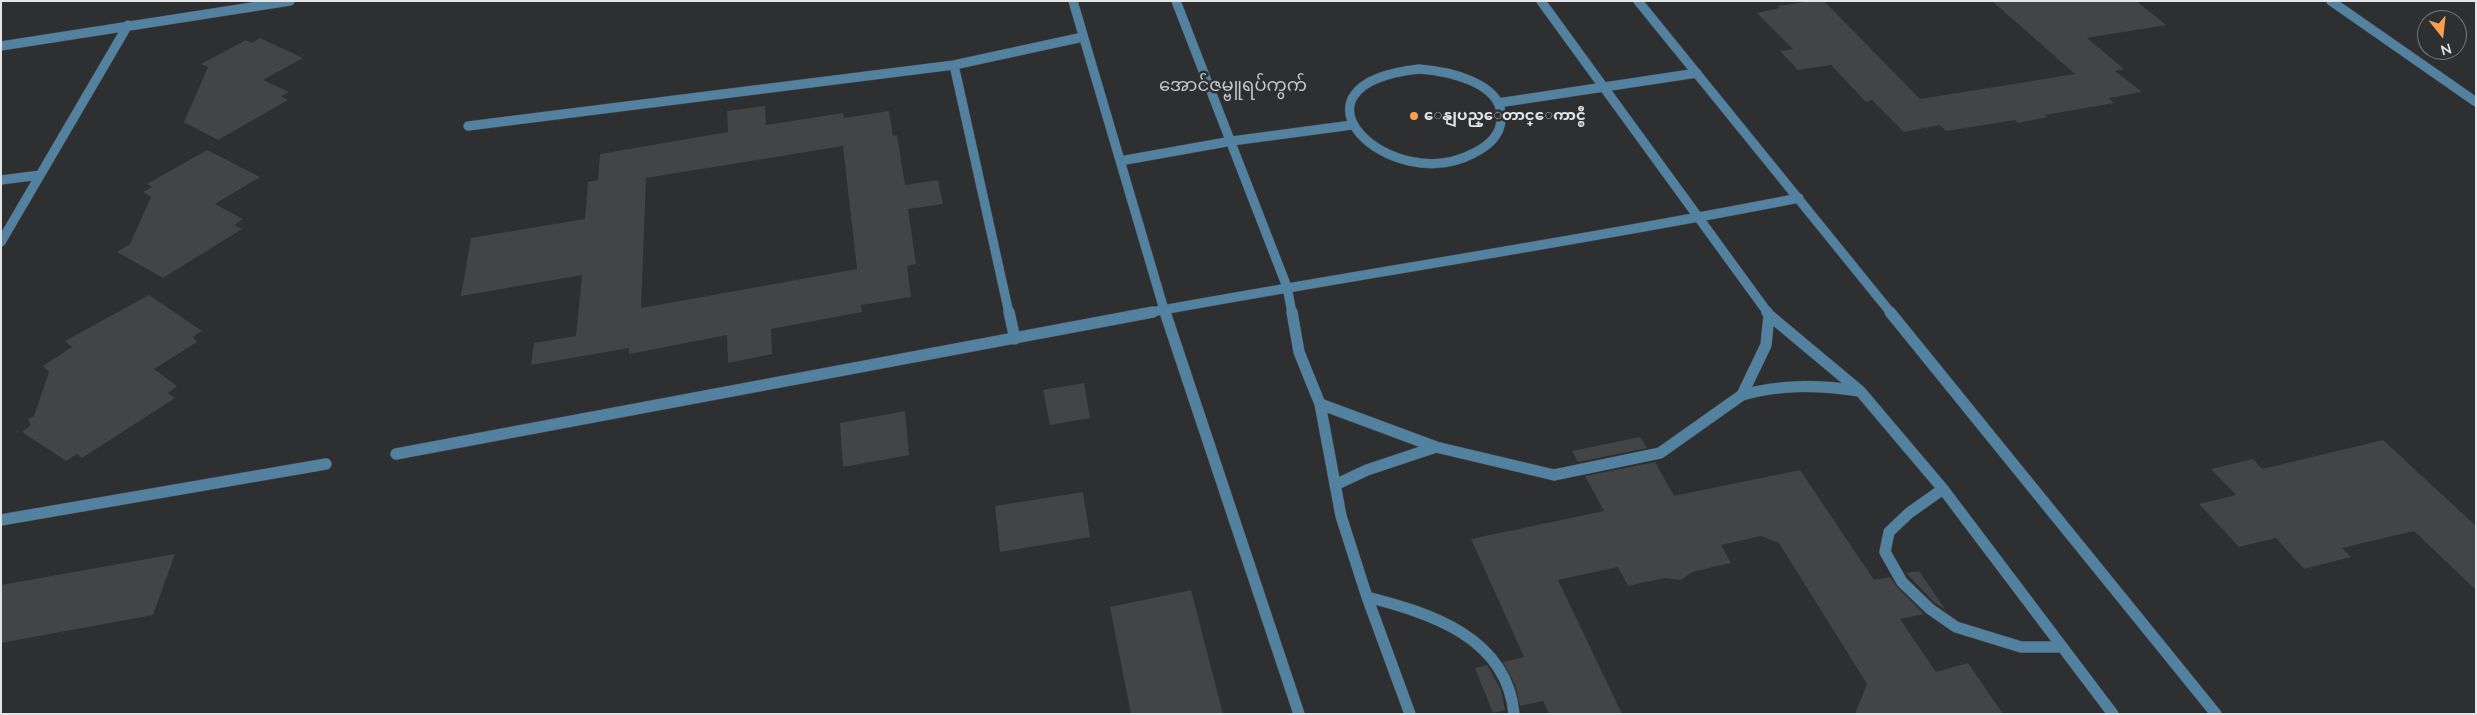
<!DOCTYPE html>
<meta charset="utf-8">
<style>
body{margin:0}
#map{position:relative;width:2477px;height:715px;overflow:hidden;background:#2d2f31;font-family:"Nunito Sans",sans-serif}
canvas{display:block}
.frame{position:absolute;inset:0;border:2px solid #e2e4e5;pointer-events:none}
.north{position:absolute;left:2417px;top:10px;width:50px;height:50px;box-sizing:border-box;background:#2d2f31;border:1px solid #757779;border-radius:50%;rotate:164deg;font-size:14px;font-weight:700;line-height:20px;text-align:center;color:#e2e4e5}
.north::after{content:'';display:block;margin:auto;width:18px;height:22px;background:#fa9f50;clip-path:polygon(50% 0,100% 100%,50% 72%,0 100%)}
</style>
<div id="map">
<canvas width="2477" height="715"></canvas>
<div class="frame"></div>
<div class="north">N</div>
</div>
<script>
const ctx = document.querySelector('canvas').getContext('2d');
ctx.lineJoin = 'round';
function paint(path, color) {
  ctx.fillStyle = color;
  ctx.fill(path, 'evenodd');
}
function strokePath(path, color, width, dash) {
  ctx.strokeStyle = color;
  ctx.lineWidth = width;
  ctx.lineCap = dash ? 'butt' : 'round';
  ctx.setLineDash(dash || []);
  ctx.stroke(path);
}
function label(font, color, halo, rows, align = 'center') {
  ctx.font = font + ' "Nunito Sans","Noto Sans Myanmar",sans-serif';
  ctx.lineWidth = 5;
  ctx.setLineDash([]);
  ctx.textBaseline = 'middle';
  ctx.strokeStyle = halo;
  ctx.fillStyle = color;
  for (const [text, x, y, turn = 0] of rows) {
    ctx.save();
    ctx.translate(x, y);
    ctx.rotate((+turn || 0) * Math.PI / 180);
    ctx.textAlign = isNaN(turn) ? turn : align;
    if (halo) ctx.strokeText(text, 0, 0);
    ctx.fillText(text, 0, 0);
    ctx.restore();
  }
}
paint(new Path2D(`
 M1811,1H1824L1920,99L2075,74L1992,1H2136L2166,25L2087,38L2124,69L2115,71L2142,92L2109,98L2114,103L2045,115L2048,117L2018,123L2015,120L1946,131L1940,125L1904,132L1872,100L1866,102L1831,65L1798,70L1780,51L1793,49L1757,13L1780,8L1778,6Z
 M260,38L303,58L263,80L289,92L281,96L288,100L218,140L184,122L208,67L201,64L246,40L252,43Z
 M765,106L766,125L843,113L844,118L889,111L893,136L897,135L905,185L938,180L943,204L908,209L916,264L907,266L911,297L861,305L862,312L771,329L772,354L728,363L727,335L629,354V348L531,365L534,343L576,336L582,275L461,296L471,238L585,219L588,182L598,180L600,154L728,132L727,111ZM843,146L857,269L641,308L646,178Z
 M207,150L260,177L215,204L243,219L234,225L242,229L163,278L117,252L130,244L151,197L143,192L152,187L147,184Z
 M149,295L202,331L193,337L197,342L154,369L177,386L168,393L175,398L82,458L77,454L66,461L22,432L31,425L28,419L34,416L49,372L43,366L72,347L65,341Z
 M1084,383L1090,418L1050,425L1043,390Z
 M905,411L909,455L843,467L840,423Z
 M1640,437L1647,448L1578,462L1572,451Z
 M2383,440L2476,526V590L2414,531L2342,548L2351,557L2304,569L2276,538L2239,547L2199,504L2236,495L2211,469L2253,459L2262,469Z
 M1655,462L1674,496L1800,470L1874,580L1890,577L1897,587L1924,614L1900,619L1936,672L1968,663L2003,714H1855L1867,684L1779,543L1761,536L1721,545L1731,563L1692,572L1681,580L1664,578L1628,586L1618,567L1558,580L1622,714H1549L1543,701L1520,706L1515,684L1503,662L1524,657L1471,539L1604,511L1585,476Z
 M1083,492L1090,537L1000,552L995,506Z
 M175,554L153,615L1,643V585Z
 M1919,571L1945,609L1935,603L1906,573Z
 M1191,590L1223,714H1131L1110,607Z
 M1487,665L1501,690L1505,710L1493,713L1475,668Z`), '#424446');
const minorFar1 = new Path2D(`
 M1073,1L1165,313
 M1176,1L1287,287L1292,313
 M1541,1L1768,313
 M1638,1L1891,313
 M2331,1L2476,102
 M1,46L290,1
 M954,65L1009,313
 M1419,69C1446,71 1505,82 1501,120C1500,136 1488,146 1474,153C1390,198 1273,85 1419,69Z
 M1498,103L1697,73
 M468,126L954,65L1083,37
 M1120,161L1232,141L1352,125
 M1,180L40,175
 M1,242L128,25
 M1146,313C1364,273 1582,241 1799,198`);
const minor = new Path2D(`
 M1009,312L1015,339
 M1165,312L1299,714
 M1292,312L1299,352L1320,404L1436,447L1554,475L1660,453L1742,395L1766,345L1769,315L1767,312
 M1890,312L2216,714
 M1769,315L1860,391L1943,489L2113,714
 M1742,395C1782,384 1818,385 1859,391
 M1320,404L1341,516L1367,597L1410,714
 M396,454L1153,312
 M1335,485L1367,470L1436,447
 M1943,489L1909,513L1889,532L1885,552L1902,582L1930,609L1956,627L2021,647H2062
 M1,520L326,464
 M1367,597C1430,613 1507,637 1514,714`);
strokePath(minorFar1, '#4a4c4e', 10);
strokePath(minor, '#4a4c4e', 12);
strokePath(minorFar1, '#5382a1', 9);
strokePath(minor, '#5382a1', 11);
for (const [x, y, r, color] of [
 [1414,116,5,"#fa9f50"]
]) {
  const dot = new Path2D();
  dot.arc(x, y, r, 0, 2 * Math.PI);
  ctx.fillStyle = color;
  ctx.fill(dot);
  strokePath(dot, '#2d2f31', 2);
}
label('bold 15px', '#e2e4e5', '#2d2f31', [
 ["ေနျပည္ေတာင္ေကာင္စီ",1424,116]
], 'left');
label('18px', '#c4c8ca', '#2d2f31', [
 ["အောင်ဇမ္ဗူရပ်ကွက်",1233,87]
]);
</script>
